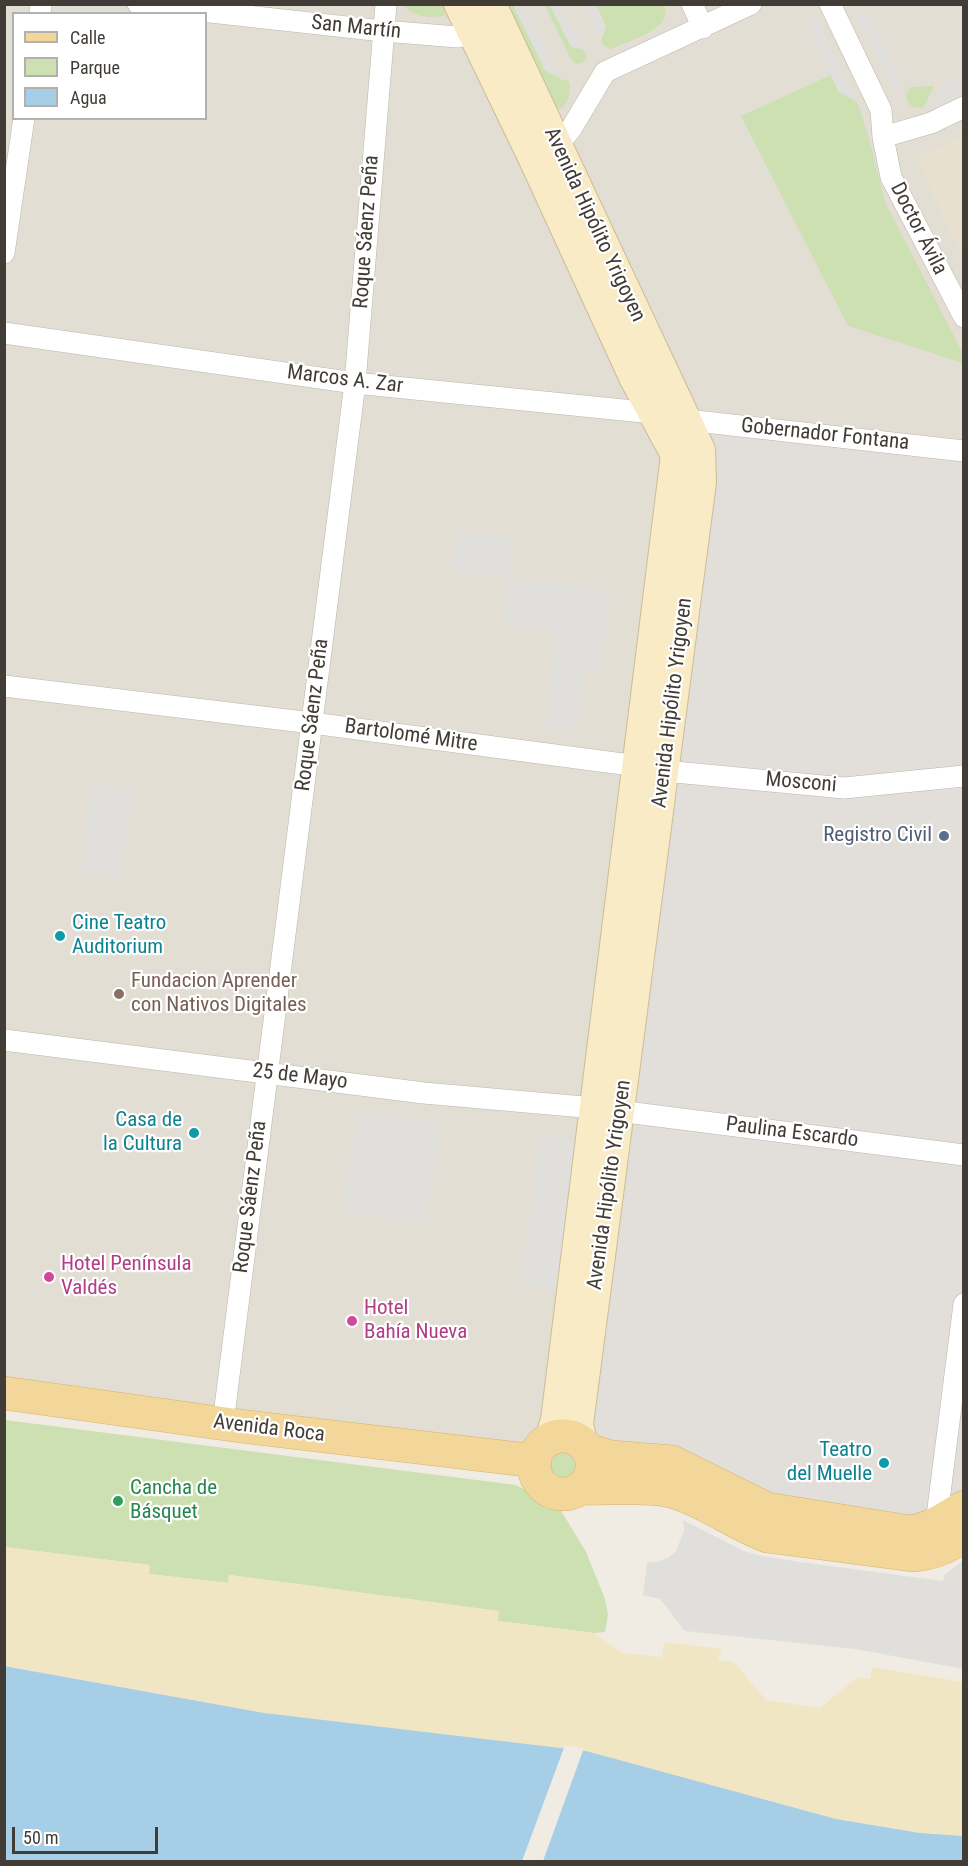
<!DOCTYPE html>
<meta charset="utf-8">
<style>
body{margin:0}
#map{position:relative;width:968px;height:1866px;overflow:hidden;background:#f0ece4;font-family:"Roboto Condensed",sans-serif}
canvas{display:block}
.frame{position:absolute;inset:0;border:6px solid #413c35;pointer-events:none}
.legend{position:absolute;left:12px;top:12px;width:195px;height:108px;box-sizing:border-box;background:#fff;border:2px solid #b3b1ae;margin:0;padding:8px 10px;list-style:none;font-size:18px;color:#413c35}
.legend li{display:flex;align-items:center;gap:12px;height:30px}
.legend b{width:30px;border:2px solid #b3b1ae}
.scale{position:absolute;left:12px;top:1827px;width:146px;height:27px;box-sizing:border-box;border:3px solid #413c35;border-top:0;padding-left:8px;font-size:18px;line-height:21px;white-space:nowrap;color:#413c35;-webkit-text-stroke:4px #fff;paint-order:stroke}
</style>
<div id="map">
<canvas width="968" height="1866"></canvas>
<div class="frame"></div>
<ul class="legend">
<li><b style="height:8px;background:#f3d79a"></b>Calle</li>
<li><b style="height:16px;background:#cce0b1"></b>Parque</li>
<li><b style="height:16px;background:#a6cee7"></b>Agua</li>
</ul>
<div class="scale">50 m</div>
</div>
<script>
const ctx = document.querySelector('canvas').getContext('2d');
ctx.lineJoin = 'round';
function paint(path, color) {
  ctx.fillStyle = color;
  ctx.fill(path, 'evenodd');
}
function strokePath(path, color, width, dash) {
  ctx.strokeStyle = color;
  ctx.lineWidth = width;
  ctx.lineCap = dash ? 'butt' : 'round';
  ctx.setLineDash(dash || []);
  ctx.stroke(path);
}
function label(font, color, halo, rows, align = 'center') {
  ctx.font = font + ' "Roboto Condensed",sans-serif';
  ctx.lineWidth = 4.5;
  ctx.setLineDash([]);
  ctx.textBaseline = 'middle';
  ctx.strokeStyle = halo;
  ctx.fillStyle = color;
  for (const [text, x, y, turn = 0] of rows) {
    ctx.save();
    ctx.translate(x, y);
    ctx.rotate((+turn || 0) * Math.PI / 180);
    ctx.textAlign = isNaN(turn) ? turn : align;
    if (halo) ctx.strokeText(text, 0, 0);
    ctx.fillText(text, 0, 0);
    ctx.restore();
  }
}
paint(new Path2D(`
 M5,5H963V451L567,1435L537,1451L5,1393ZM14,14H206V118H14Z`), '#e3ded3');
paint(new Path2D(`
 M687,420L963,451V1507L923,1530L588,1450Z`), '#e2ded9');
paint(new Path2D(`
 M963,135V257L916,158Z`), '#e8e0cf');
paint(new Path2D(`
 M404,5H446V11L443,16C429,18 411,17 404,5Z
 M502,5H513L545,70L562,80L568,81L570,84L568,100L562,108L554,110Z
 M545,5H550L571,47L583,49L587,56L584,62L576,64L572,61Z
 M596,5H664C675,29 628,41 611,49L603,45L601,41L606,26Z
 M831,75L838,91L857,102L868,135L885,202L963,354V363L848,326L741,116Z
 M934,86L923,108L913,107L907,102L906,95L911,87Z
 M5,1420L516,1485L560,1509L586,1552L605,1599L608,1615L605,1632L594,1633L498,1621V1611L230,1575L229,1583L149,1574V1565L5,1547Z
 M547 1465a16 16 0 1 1 32 0a16 16 0 1 1-32 0Z`), '#cce0b1');
paint(new Path2D(`
 M4,1547L150,1565L149,1574L228,1583L229,1575L499,1611L498,1621L594,1633L622,1653L662,1657L664,1642L722,1649L718,1660L734,1662L766,1700L820,1708L858,1677L870,1679L872,1667L963,1682V1836L920,1833L836,1819L5,1666Z`), '#f1e6c3');
paint(new Path2D(`
 M513,5H524L559,78L545,70Z
 M550,5H561L583,49L571,47Z
 M583,5H596L606,26L601,41Z
 M855,12L869,16L901,81L894,93Z
 M815,16L857,102L838,91L809,28Z
 M963,75V96L931,112L943,84Z
 M456,531L514,538L510,578L611,591L601,672L584,670L576,732L544,728L556,631L504,624L509,578L451,571Z
 M92,784L133,790L121,879L80,873Z
 M356,1112L440,1122L427,1223L343,1212Z
 M541,1135L571,1139L583,1153L565,1289L521,1284Z
 M683,1520L744,1551L762,1556L800,1562L943,1581L945,1574L963,1561V1669L855,1649L685,1631L660,1599L643,1595L647,1562H657L668,1558L676,1551L684,1531Z`), '#e1dfdc');
paint(new Path2D(`
 M4,1666L264,1713L586,1751L836,1819L920,1833L963,1836V1861H5Z`), '#a6cee7');
paint(new Path2D(`
 M565,1745L584,1748L543,1861H522Z`), '#f0ece4');
const minor = new Path2D(`
 M138,4L383,31L458,37L485,26
 M692,4L703,28
 M830,4L881,110L883,137L891,177L964,317
 M40,14L41,4
 M883,137L931,123L964,107
 M546,150L557,146L571,129L605,72L751,4
 M4,253L24,118
 M4,333L355,383L653,413L687,420L964,451
 M4,686L312,723L638,766L664,771L844,788L964,776
 M4,1040L424,1093L595,1108L964,1155
 M223,1423L355,383L386,4
 M936,1524L964,1304`);
const secondary = new Path2D(`
 M459,4L532,155L635,379L676,455L556,1420L550,1439
 M491,4L700,450L701,482L578,1424L582,1443`);
const primary = new Path2D(`
 M4,1393L240,1426L535,1461
 M534 1465a29 29 0 1 1 58 0a29 29 0 1 1-58 0Z
 M588,1450L611,1457L672,1462L767,1509L910,1532C931,1529 946,1518 964,1507
 M581,1488C607,1489 650,1485 674,1492C707,1502 735,1524 767,1536L912,1555C932,1554 947,1547 964,1536`);
strokePath(minor, '#bdb6ab', 22);
strokePath(secondary, '#cbbd98', 32);
strokePath(primary, '#d5b36d', 34);
strokePath(minor, '#fff', 21);
strokePath(secondary, '#f8ebc6', 30);
strokePath(primary, '#f3d79a', 33);
for (const [x, y, r, color] of [
 [944,836,6,"#5c6f8a"],
 [60,936,6,"#0f9aa8"],
 [119,994,6,"#8d6e63"],
 [194,1133,6,"#0f9aa8"],
 [49,1277,6,"#d1479c"],
 [352,1321,6,"#d1479c"],
 [884,1463,6,"#0f9aa8"],
 [118,1501,6,"#2e9e5b"]
]) {
  const dot = new Path2D();
  dot.arc(x, y, r, 0, 2 * Math.PI);
  ctx.fillStyle = color;
  ctx.fill(dot);
  strokePath(dot, '#fff', 2);
}
label('21px', '#413c35', '#fff', [
 ["San Martín",356,28,6],
 ["Avenida Hipólito Yrigoyen",594,225,65],
 ["Doctor Ávila",918,229,63],
 ["Roque Sáenz Peña",367,232,-86],
 ["Marcos A. Zar",345,380,7],
 ["Gobernador Fontana",825,435,6],
 ["Avenida Hipólito Yrigoyen",673,703,-83],
 ["Roque Sáenz Peña",313,715,-83],
 ["Bartolomé Mitre",411,736,8],
 ["Mosconi",801,783,5],
 ["25 de Mayo",300,1077,7],
 ["Paulina Escardo",792,1133,7],
 ["Avenida Hipólito Yrigoyen",610,1185,-82],
 ["Roque Sáenz Peña",251,1197,-83],
 ["Avenida Roca",269,1429,7]
]);
label('21px', '#4e5e75', '#fff', [
 ["Registro Civil",932,836]
], 'right');
label('21px', '#0d838f', '#fff', [
 ["Cine Teatro",72,924,"left"],
 ["Auditorium",72,948,"left"],
 ["Casa de",182,1121],
 ["la Cultura",182,1145],
 ["Teatro",872,1451],
 ["del Muelle",872,1475]
], 'right');
label('21px', '#785e54', '#fff', [
 ["Fundacion Aprender",131,982],
 ["con Nativos Digitales",131,1006]
], 'left');
label('21px', '#b23c85', '#fff', [
 ["Hotel Península",61,1265],
 ["Valdés",61,1289],
 ["Hotel",364,1309],
 ["Bahía Nueva",364,1333]
], 'left');
label('21px', '#27864d', '#fff', [
 ["Cancha de",130,1489],
 ["Básquet",130,1513]
], 'left');
</script>
